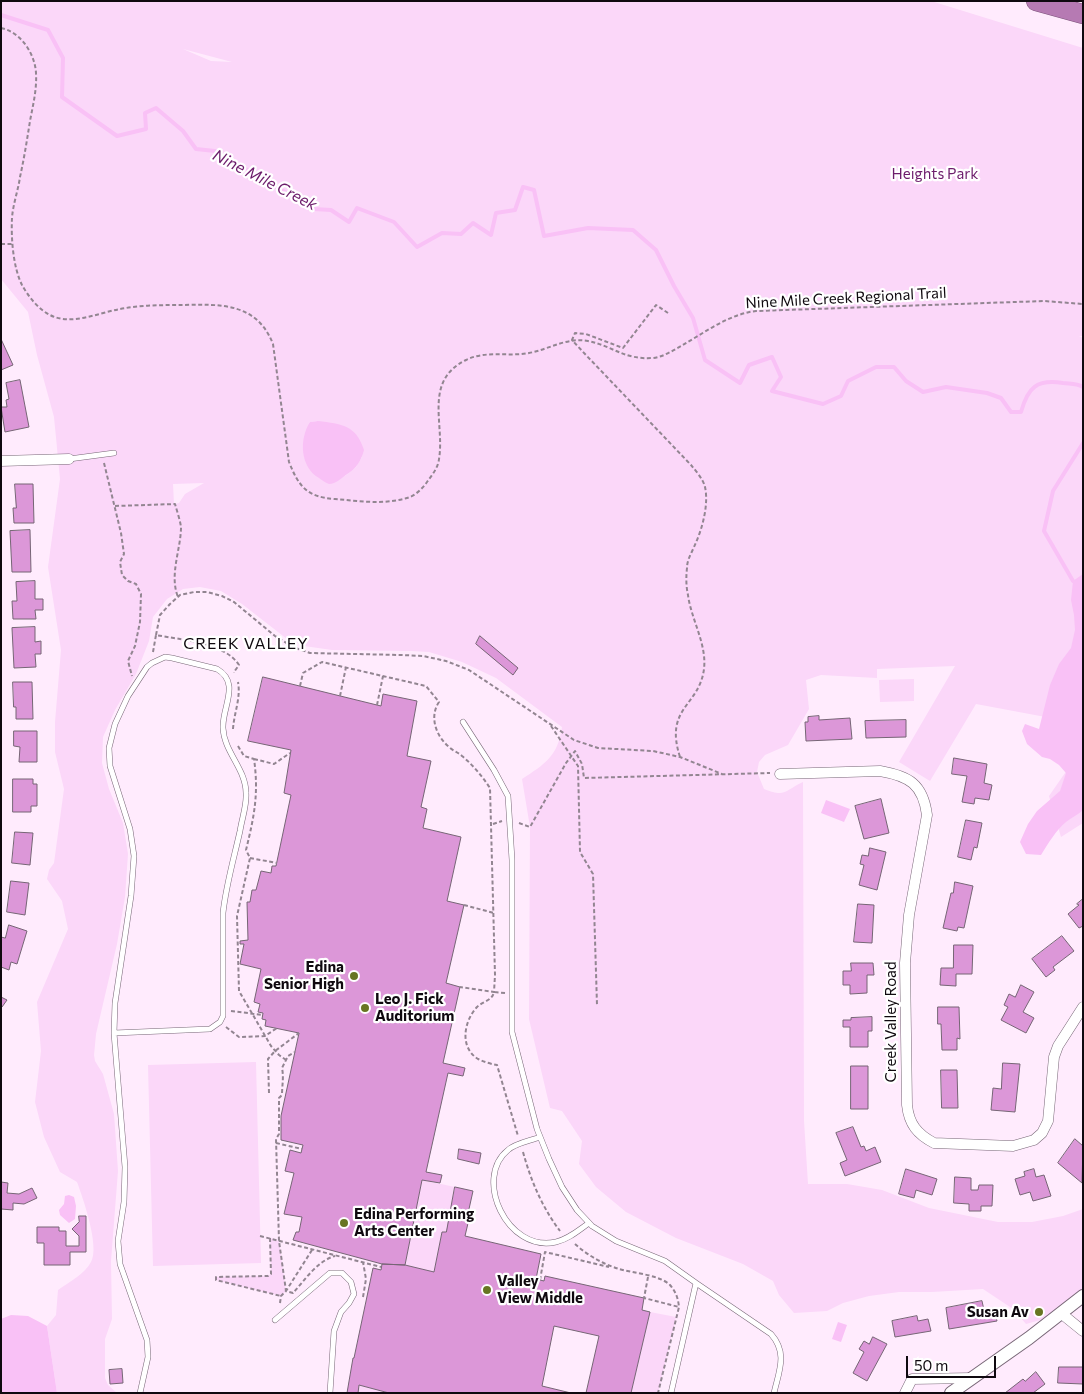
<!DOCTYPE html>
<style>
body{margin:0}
#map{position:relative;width:1084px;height:1394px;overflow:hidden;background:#ffebfd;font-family:Commissioner,sans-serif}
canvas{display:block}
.frame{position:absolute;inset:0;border:2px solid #0f090f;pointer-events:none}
.scale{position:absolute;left:906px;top:1356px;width:90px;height:22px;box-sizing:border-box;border:2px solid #0f090f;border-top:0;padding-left:6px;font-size:15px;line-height:18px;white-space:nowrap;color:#0f090f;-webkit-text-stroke:4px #fff;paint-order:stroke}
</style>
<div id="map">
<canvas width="1084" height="1394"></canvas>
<div class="frame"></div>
<div class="scale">50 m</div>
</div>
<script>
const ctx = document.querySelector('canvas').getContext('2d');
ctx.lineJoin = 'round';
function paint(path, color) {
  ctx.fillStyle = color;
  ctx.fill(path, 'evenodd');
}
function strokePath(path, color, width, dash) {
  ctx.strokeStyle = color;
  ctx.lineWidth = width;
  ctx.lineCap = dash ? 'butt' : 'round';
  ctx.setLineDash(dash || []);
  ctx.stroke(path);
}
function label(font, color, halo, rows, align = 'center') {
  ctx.font = font + ' Commissioner,sans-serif';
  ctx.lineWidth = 4.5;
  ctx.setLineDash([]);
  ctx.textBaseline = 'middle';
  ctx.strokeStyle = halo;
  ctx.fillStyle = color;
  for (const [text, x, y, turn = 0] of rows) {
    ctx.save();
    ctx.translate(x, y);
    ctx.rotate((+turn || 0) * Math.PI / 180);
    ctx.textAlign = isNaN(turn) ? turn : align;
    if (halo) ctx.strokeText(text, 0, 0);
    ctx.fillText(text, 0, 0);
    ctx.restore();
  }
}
paint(new Path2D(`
 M1,1H931L1083,48V336H1079L1083,338V724L976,704L930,781L899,762L955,666L877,669V678L821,675L806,680L809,709L788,745L765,755L759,762L757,772L764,789C786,798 785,790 803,782L804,1121L808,1184H847L882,1190L929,1208L998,1222H1032L1063,1216L1083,1209V1296L1062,1314L1026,1324L1013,1309L983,1289L932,1292H899L869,1296L843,1303L827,1311L794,1313L779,1295L773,1281L743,1264L676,1238L626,1212L596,1187L579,1164L582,1141L562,1111L550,1108L529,1019L530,827L522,779C545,764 558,756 562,727L496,678L462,662L429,652L411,651L332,650L304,646L287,639L242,604L221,591L200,587L183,589L167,599L153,617L149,641L136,674L115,710L103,737L102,763L109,789L123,823L128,854L125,897L117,944L96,1034L94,1055L95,1061L103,1074L114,1114L118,1171L111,1261L112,1319L105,1339V1378L108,1385L117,1393H57L47,1326L56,1315L58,1290C69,1282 85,1274 91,1262C100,1247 83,1198 77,1182L60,1172L44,1137L35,1102L41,1051L37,1002L68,929L62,901L47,879L49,870L54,863L64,789L55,752V722L61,650L48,567L60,479L54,417L37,355L28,312L1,279ZM183,49L232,62L211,61ZM318,421L362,457L356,467L345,476L305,459L304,447L310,422ZM204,483L185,494L179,503L174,504L173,484Z
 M914,679V701L880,702L879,680Z
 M1083,747V823L1061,837L1049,796Z
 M256,1062L261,1263L153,1266L148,1065Z
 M422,1180L455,1187L446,1232H442L434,1272L405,1265Z
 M270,1238L279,1241L286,1291L281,1296L216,1280V1277L268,1276L271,1274Z
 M650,1312L676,1317L658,1393H631Z
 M359,1385L389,1393H358Z`), '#fbd7f9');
paint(new Path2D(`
 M318,421C342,424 356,425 364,450C361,461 357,468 346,475C341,478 336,484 329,484C326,483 322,480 319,478C300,467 299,439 310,422Z
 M1083,574V810C1078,815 1072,817 1066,822C1056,830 1048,844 1041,855L1026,854L1020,842L1028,824L1037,811L1060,791L1066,773L1059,765L1050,759L1042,757L1027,744L1022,731L1025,724L1039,729L1050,685L1059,664L1071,648L1075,630L1074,615L1071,600L1073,581Z
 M826,800L850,809L844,822L821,813Z
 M69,1195L74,1197L76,1206L75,1219L69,1223L60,1215L59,1210L64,1204L65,1196Z
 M11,1315L28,1316L47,1326L57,1393H1V1319Z
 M838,1322L847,1325L841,1342L832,1339Z`), '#f9c1f6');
strokePath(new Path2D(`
 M1,15L48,30L63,58L62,97L117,136L146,129L145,113L156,108L183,131L196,149L215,151L314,209L331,210L349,222L357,208L394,222L417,247L442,233L461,234L473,223L491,235L496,213L515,210L523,187L534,190L544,236L588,228L633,230L656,250L674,286L693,318L705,360L740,383L749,365L772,357L781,377L772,391L823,404L841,396L848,381L876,367H894L906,381L923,392L946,387L987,393L1001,398L1011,412H1021C1028,387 1037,379 1063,383C1071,384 1076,383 1083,387
 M1073,581L1044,531L1053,491L1083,443`), '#f9c1f6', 4);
const building = new Path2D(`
 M1,339L13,365L1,370Z
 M20,380L29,427L5,432L1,407H7L6,400L9,399L6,383Z
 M15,484H33L34,523H14L13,508H16Z
 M30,530L31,572H12L10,531Z
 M35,581V599H43V610H35L36,619H13L12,601H17L16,582Z
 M35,627V642L41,641V654H35L36,667L14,668L12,628Z
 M480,636L518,668L513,675L476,644Z
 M263,677L381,706L383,694L417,701L407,756L431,761L421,807L427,809L423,828L461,837L447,901L464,905L446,983L460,987L443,1063L465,1068L463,1076L448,1073L426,1172L442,1175L440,1183L422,1180L405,1265L382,1264L293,1240L296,1232H299L302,1217L284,1214L294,1173L285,1171L290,1150L301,1153L303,1145L281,1140V1116L299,1033L265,1026L266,1020L262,1019L263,1013L258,1012L260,1004L254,1002L261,969L240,964L244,944H240V941L248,940L247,902H250L252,890H256L261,871L271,873L272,866H276L291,795L284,793L291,750L248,741Z
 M13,682H32L33,719H16V707H14Z
 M819,716V720L850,718L852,739L806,741L805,722H808V717Z
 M906,720V737L866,738L865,721Z
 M14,731H37V762H19L20,747L14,746Z
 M954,758L987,764L984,783L992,785L989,800L975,798L974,804L962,802L967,776L952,774Z
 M13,779H33V784H37V806H31V812H13Z
 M881,799L889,833L864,839L855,806Z
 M966,820L982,823L977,848L974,847L971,860L958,857Z
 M15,832L33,833L30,865L12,863Z
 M870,848L886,852L877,890L859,885L864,865L860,864L862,855L868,856Z
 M11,881L29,883L25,915L7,912Z
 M955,882L973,886L964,928L958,927L957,931L943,928L951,893H953Z
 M1083,899V926L1079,928L1068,914L1079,905L1077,904Z
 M858,904L874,905L872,943L854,942Z
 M9,925L27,931L17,964L11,962L9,970L1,967V937L5,938Z
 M1062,936L1074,951L1053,967L1055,970L1046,977L1032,959Z
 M954,945H973L972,974H956V986L940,985L941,968H953Z
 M851,963H873L874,975H867V993L850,994V985H843V971H851Z
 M1021,985L1034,992L1023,1012L1034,1018L1026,1033L1001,1020L1008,1007L1004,1005L1009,994L1015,997Z
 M1,997L7,1000L2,1007H1Z
 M938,1007H959L960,1039L957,1038V1050H942L941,1024H938Z
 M872,1017V1031H868V1047H850V1027H843V1020H851V1018Z
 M1003,1063L1020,1064L1015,1112L991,1110L993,1088L1001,1089Z
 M851,1066H868V1109H851Z
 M941,1070H957L958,1108H942Z
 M853,1127L861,1147L864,1146L866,1151L875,1147L881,1162L845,1176L840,1163L847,1160L836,1133Z
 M1075,1139L1083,1146L1082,1183L1058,1163Z
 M459,1149L481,1153L479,1164L458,1159Z
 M906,1169L937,1179L932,1195L916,1190L914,1198L899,1194Z
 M1034,1169L1036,1177L1044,1175L1051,1196L1033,1201L1030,1192L1020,1195L1015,1179L1025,1176L1024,1172Z
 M955,1177L971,1178V1190H978L979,1185H993L992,1206H981V1211H969V1204L954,1203Z
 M1,1182L8,1183L7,1193L19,1194L32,1188L37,1198L24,1204L13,1203V1210L1,1209Z
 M455,1187L473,1191L467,1218L469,1219L465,1236L541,1254L536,1279L544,1281L545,1276L644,1298L642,1310L650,1312L631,1393H586L599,1336L554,1326L542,1386L571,1393H389L359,1385L358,1393H347L353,1358H354L373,1268L381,1270L382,1264L405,1265L434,1272L442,1232H446Z
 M79,1216H86V1252H70V1265H44V1243H37V1227H59V1231H66V1246H79V1236L72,1229L79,1222Z
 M982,1301L984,1310L994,1308L997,1321L949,1329L946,1308Z
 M917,1316L918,1321L928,1319L931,1331L895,1337L892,1321Z
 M873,1337L887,1344L867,1381L853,1373L864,1352L859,1349L864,1341L869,1344Z
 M1059,1367H1083V1384L1058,1383Z
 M122,1369L123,1383L110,1384L109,1370Z
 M1036,1372L1045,1384L1033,1393H1005L1023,1379L1025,1381Z`);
paint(building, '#dc97d8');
strokePath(building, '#766575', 1);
const service = new Path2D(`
 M69,459L114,453
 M463,722L494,770L508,796L512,860V1032L537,1129L549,1159L562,1187L577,1210L592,1226L616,1241L665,1261L696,1283L671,1393
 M114,1033L210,1029L220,1022L223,1016V913C226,885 234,858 240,831C242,818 247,805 246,793C246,769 224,752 223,728C222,707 241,683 217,669L172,658L165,657L152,663L147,667L128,696L115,724L109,748L110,766L130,829L134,856L131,896L115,1003L114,1033L125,1167L124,1202L118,1241L120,1264L147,1340L148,1357L140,1393
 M540,1137C530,1141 516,1143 508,1150C473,1178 507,1253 556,1242C569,1239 579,1230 589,1223
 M696,1283L771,1334C788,1353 779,1371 774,1393
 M275,1320L330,1273H342L351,1282L354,1294L349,1303L341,1312L334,1331L330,1393`);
const minor = new Path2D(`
 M1,461L69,459
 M780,774L880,771C909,776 923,784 927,815L909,915L905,963L907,1105C909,1124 917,1134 934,1143L1013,1146L1034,1140L1042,1133L1048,1121L1054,1057L1058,1046L1083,1007
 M1062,1314L1083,1331
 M905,1393L912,1379L972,1378`);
const tertiary = new Path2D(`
 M951,1393L1029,1338L1083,1296`);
const motorway = new Path2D(`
 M1036,1L1083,14`);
strokePath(service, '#786777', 6);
strokePath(minor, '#786777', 11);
strokePath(tertiary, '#786777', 14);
strokePath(motorway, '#7c527a', 20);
strokePath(new Path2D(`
 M1,28C21,32 35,54 36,73C37,89 33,105 30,121C27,140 24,159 20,177C18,191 13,204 12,218C11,238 13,267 22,285C28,296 38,309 50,315C71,326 98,313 120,309C141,305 163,305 184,305C221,304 257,303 273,344L289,462C299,487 307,497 335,499C359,501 383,505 407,498C415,496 422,489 427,482C432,475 438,468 439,459C445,424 423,381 466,360C486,350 508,357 529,353C550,349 567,337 588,341C613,346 624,360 653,358C663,357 672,351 681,346C704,333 729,314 756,311L1044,301L1083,304
 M1,244H14
 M668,313L656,305L623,348L586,334L575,333L572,340L585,354L691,465C696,471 703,479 705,487C709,505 702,530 694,547C691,554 687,560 687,568C686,577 686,586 688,595C691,619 707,644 704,669C699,707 664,707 680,757
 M104,463L121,533L124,554L120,562L122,575L128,581L136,584L141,594L140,622L135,646L128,661L132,676
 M115,506L175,504C177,511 180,520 181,527C181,549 169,575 178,597
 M156,635L160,615L170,604L180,595L194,592H207L222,596L234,602L275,636L293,647L310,653L401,655L423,656L446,661L469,670L574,740L598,748L653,751L680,757L722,774
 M153,652L156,635C181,640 224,642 239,665L234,672V673
 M300,686L303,673L322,662L426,686L439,702C429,717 436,736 449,747C453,751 458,752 462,756C473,765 482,776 490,788L495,975L494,992L460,987
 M340,696L346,667
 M377,705L383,676
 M551,726L578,766L580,852L593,874L597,1005
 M233,729C234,713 241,698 238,682
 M238,746L244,756L254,759C259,794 254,817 246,850L250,858L237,916L239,991L271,1046L279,1055L286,1060
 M254,759L274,764L290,753
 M519,823L530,827L566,763L575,751L582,764L584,778L770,773
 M493,824L502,821
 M250,858L277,863
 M464,905L494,913
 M505,993L494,992C492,1001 483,1001 477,1007C464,1021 459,1047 478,1059C484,1062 491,1064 497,1065L518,1136
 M231,1011L263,1015
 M226,1027L239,1037L265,1036L277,1028
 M269,1093L268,1059L275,1051L299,1033
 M276,1143L302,1149
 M523,1152C531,1181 542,1207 560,1231
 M260,1236L381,1267
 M270,1238L271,1274L268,1276L216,1277V1280L281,1296
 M575,1244C587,1255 603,1264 619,1269C633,1273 660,1275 670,1285C676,1292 678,1298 679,1307L658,1393
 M312,1250L286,1291L293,1293C305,1280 317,1261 335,1256
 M648,1277L644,1298L679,1307
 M540,1280L545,1252L609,1267
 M363,1297L366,1279L363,1262
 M280,1303L281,1296L286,1291L279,1241L276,1139L279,1134V1098L282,1095C282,1085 284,1078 282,1068L288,1056L295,1052
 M311,1393H313`), '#928591', 2, [4, 2.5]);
strokePath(service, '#fff', 5);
strokePath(minor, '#fff', 10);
strokePath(tertiary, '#fff', 12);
strokePath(motorway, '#b67ab3', 19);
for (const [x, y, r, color] of [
 [354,976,5,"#677522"],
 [365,1008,5,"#677522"],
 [344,1223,5,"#677522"],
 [487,1290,5,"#677522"],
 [1039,1312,5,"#677522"]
]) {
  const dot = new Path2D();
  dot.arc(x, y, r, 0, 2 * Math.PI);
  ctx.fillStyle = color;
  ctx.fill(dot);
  strokePath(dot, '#fff', 2);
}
label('15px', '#6d1d6c', '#fff', [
 ["Heights Park",935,174]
]);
label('15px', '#0f090f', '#fff', [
 ["Nine Mile Creek Regional Trail",846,298,-3],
 ["Creek Valley Road",891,1022,-90]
]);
label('bold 15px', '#0f090f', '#fff', [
 ["Edina",344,967,"right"],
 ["Senior High",344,984,"right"],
 ["Leo J. Fick",375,999],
 ["Auditorium",375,1016],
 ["Edina Performing",354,1214],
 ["Arts Center",354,1231],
 ["Valley",497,1281],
 ["View Middle",497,1298],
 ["Susan Av",1029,1312,"right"]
], 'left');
label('italic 16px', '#6b1b6a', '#fff', [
 ["Nine Mile Creek",265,180,27]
]);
ctx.letterSpacing = '1px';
label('16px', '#0f090f', '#fff', [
 ["CREEK VALLEY",246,644]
]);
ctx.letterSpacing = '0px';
</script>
